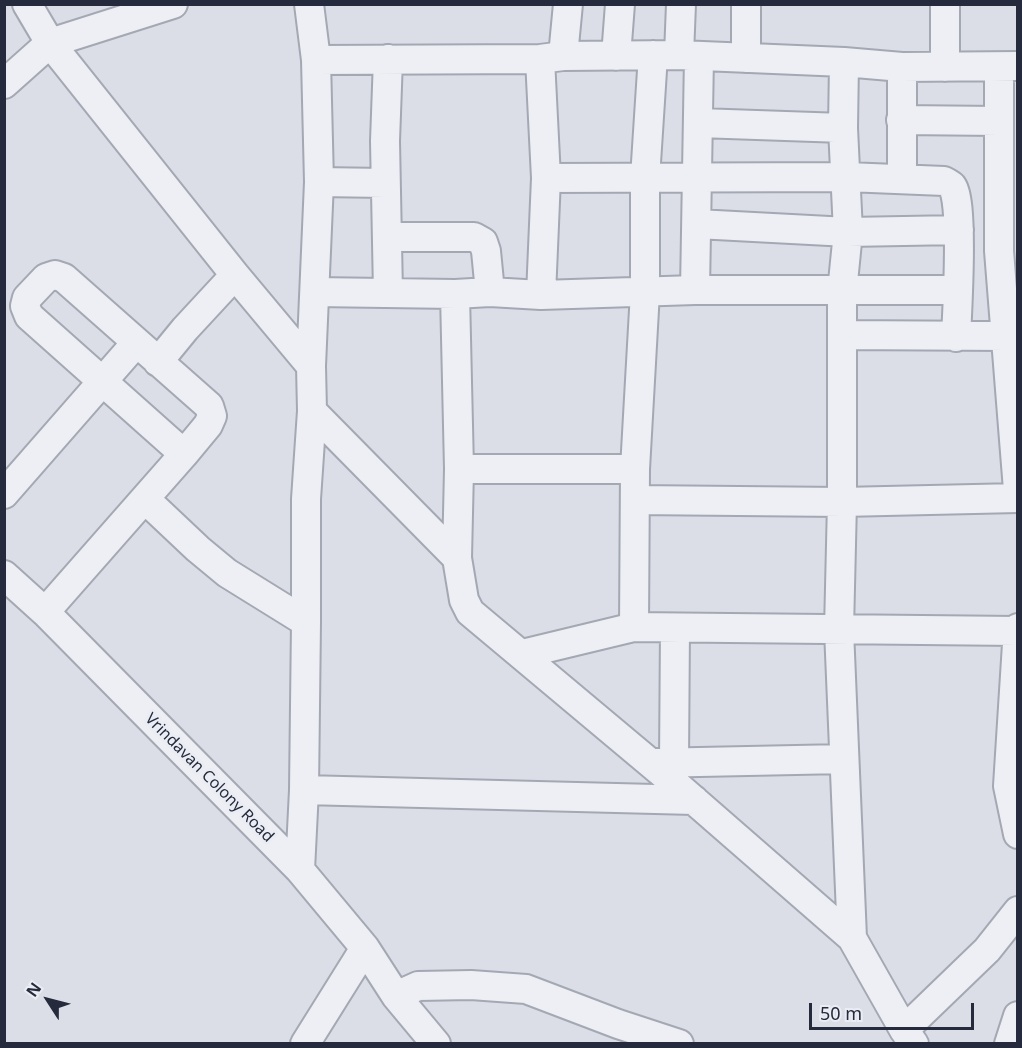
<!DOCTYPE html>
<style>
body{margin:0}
#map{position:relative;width:1022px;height:1048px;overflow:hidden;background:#dbdee6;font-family:"Noto Sans",sans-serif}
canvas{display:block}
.frame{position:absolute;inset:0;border:6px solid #252a3c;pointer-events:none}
.north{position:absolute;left:18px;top:970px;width:60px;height:60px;-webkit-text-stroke:4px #eaedf4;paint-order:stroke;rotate:306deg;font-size:16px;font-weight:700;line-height:24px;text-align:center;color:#252a3c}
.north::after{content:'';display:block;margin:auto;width:21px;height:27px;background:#252a3c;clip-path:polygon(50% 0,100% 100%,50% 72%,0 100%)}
.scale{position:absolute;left:809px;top:1003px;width:165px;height:27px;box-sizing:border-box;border:3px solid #252a3c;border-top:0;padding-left:8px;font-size:18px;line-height:21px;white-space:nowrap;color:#252a3c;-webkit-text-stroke:4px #eaedf4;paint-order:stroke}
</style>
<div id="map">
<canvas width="1022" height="1048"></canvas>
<div class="frame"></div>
<div class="north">N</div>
<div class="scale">50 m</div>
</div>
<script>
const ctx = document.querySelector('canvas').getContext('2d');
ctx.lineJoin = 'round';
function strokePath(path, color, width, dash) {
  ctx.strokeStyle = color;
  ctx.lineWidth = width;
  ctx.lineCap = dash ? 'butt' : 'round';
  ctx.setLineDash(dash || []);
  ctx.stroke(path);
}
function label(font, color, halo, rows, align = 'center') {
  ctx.font = font + ' "Noto Sans",sans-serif';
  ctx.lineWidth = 6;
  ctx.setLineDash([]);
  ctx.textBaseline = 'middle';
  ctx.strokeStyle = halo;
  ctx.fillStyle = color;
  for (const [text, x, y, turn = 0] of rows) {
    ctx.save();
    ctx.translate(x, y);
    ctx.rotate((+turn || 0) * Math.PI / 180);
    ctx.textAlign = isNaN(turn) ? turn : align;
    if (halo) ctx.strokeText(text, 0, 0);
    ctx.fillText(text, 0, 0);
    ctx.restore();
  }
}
const minor = new Path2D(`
 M27,4L50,43L235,275L311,366
 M653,55L645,178V292L635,469L634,627L1017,631
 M679,55L681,4
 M563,56L568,4
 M616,56L620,4
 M746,58V4
 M540,59L546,178L541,295
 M316,60L540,59L563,56L679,55L844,62L902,67L1018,66
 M844,62L843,128L848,232L842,292V502L839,630L852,938
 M902,67V179
 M945,67V4
 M999,68V251L1018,490
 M4,84L50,43L173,4
 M901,120L999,121
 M699,123L843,128
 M546,178L847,177L944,181C946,182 951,185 952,186C964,200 957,314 956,337
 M319,182L385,183
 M697,224L848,232L959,230
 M387,237H474L483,242L486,251L490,292
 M695,290L699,56
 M315,292L455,294L490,292L541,295L695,290H958
 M388,293L385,141L388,59
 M455,294L459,469L457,558
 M842,335L1006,336
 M158,362L185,329L235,275
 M312,411L457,558L464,600L470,612L673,782L852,938L904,1030L914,1044
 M459,469H635
 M4,494L136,343
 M145,499L198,549L227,573L306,622
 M635,500L842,502L1018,498
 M4,575L45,612L300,870L365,948L396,996L436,1044
 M45,612L184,454L208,425L212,416L209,406L64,278L55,275L46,278L27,298L25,306L29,316L184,454
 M1018,628L1008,786L1018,834
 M522,654L634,627
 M674,762L675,628
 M651,763L844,759
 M304,790L694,800
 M300,870L304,790L306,622V499L312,411L311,366L319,182L316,60L309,4
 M396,996L418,986L471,985L526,989L618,1024L679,1044
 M904,1030L987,950L1018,911
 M305,1044L365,948
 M1009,1044L1018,1016`);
strokePath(minor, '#a4a8b3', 32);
strokePath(minor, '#eeeff4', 28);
label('16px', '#252a3c', '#eaedf4', [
 ["Vrindavan Colony Road",209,778,45]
]);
</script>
